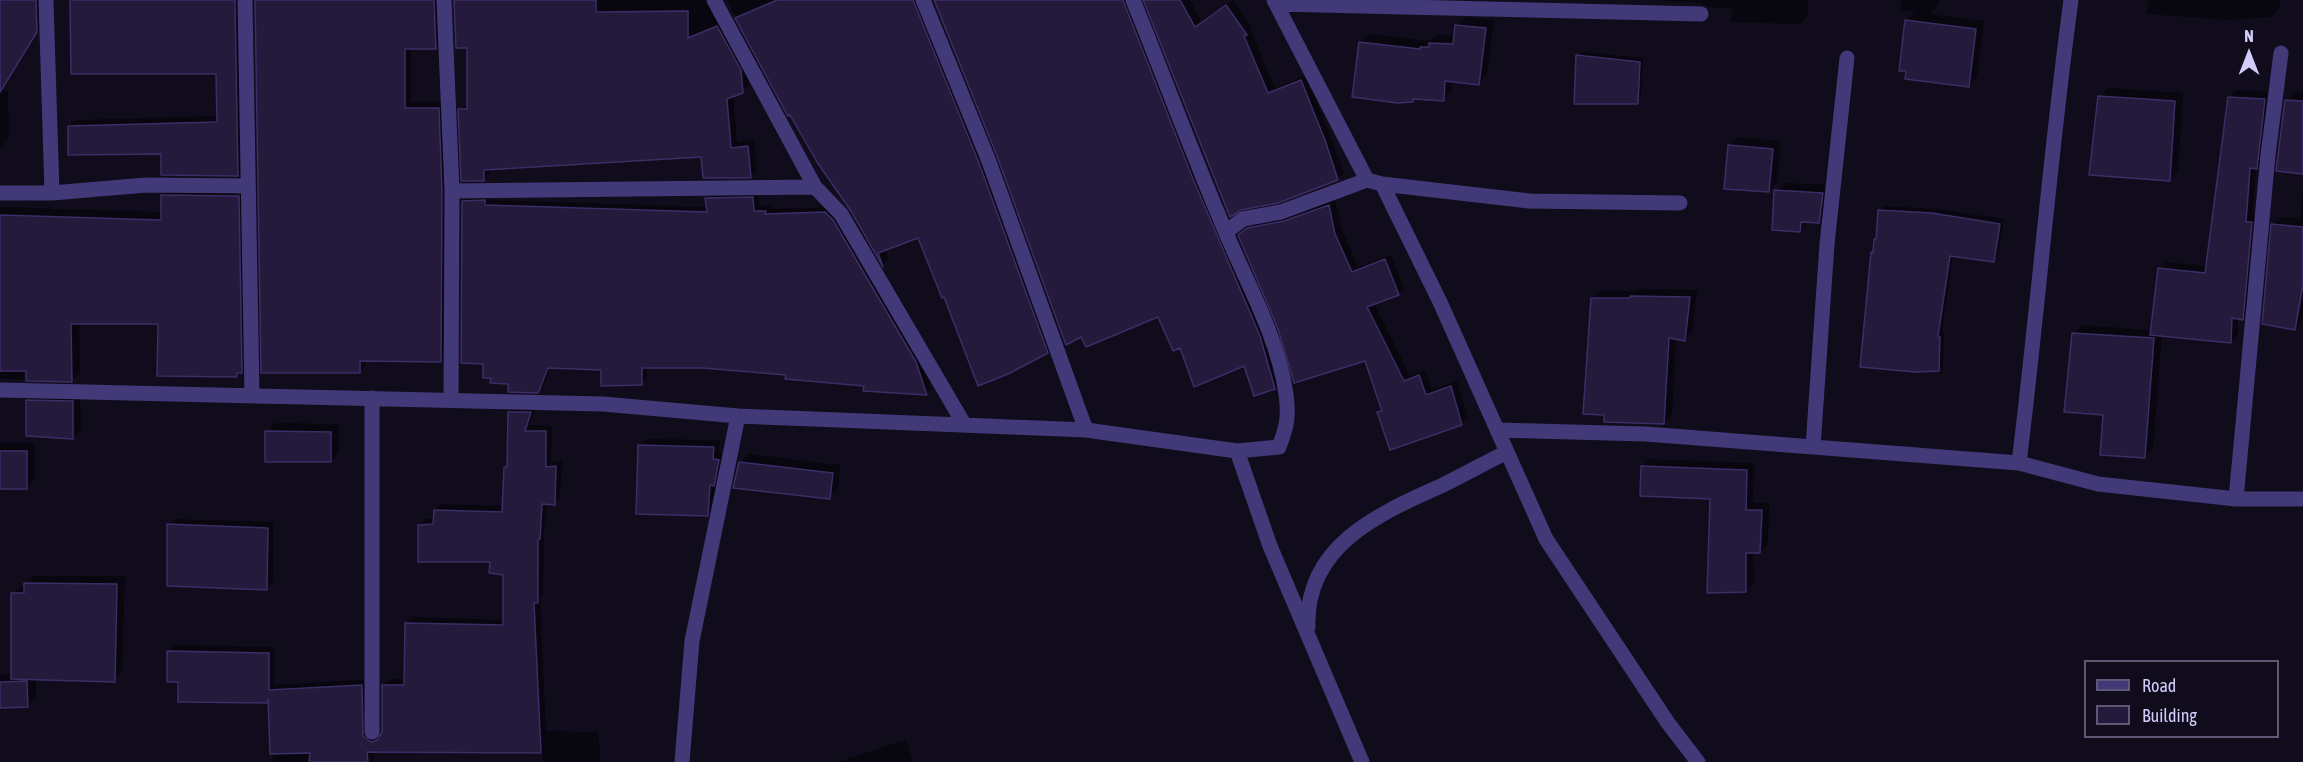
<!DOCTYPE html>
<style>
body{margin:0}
#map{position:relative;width:2303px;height:762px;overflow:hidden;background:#100c1c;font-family:"Asap Condensed",sans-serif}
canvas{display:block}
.legend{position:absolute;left:2084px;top:660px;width:195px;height:78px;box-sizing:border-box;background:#100c1c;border:2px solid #5e5876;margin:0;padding:8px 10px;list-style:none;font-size:18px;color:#d4cbfc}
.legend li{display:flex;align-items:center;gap:12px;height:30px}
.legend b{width:30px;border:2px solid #5e5876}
.north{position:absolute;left:2219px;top:24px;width:60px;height:60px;-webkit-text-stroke:4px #100c1c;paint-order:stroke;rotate:0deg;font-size:16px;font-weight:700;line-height:24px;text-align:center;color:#d4cbfc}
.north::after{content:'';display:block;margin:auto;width:21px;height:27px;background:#d4cbfc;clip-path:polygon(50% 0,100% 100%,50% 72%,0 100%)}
</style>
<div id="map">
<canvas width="2303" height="762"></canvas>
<ul class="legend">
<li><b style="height:8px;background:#423a78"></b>Road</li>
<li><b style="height:16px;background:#231a3c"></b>Building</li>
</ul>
<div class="north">N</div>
</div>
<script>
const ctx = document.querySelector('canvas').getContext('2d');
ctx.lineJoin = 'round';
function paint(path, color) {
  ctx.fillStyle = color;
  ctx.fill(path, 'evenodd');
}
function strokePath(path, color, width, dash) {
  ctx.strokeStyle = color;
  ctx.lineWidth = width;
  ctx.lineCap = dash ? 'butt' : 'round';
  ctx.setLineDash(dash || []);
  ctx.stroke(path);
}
paint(new Path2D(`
 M0,0H45L44,23L19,64L8,73V81L2,91H8L9,139L0,147Z
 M73,0H241L244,168L238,175L69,126L76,120L218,116V73Z
 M256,0H441L442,40L436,47H411V102H445L447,354L441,360L366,359V365L360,371Z
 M455,0H713L747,63L749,85L742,91L733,95L737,142L754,140L757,170L750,176L703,156L490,168V173L484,179L460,109L469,103V47Z
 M727,0H921L1054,345L1047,352L945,295L918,236L885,249L889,259L884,264L852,210L791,114L786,110Z
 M935,0H1127L1133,4L1281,381L1274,388L1245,364L1181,346L1158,315L999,155Z
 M1147,0H1190L1201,21L1233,0L1252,27L1250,29L1275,88L1307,75L1344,173L1337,179Z
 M1652,0H1808V15L1799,24L1731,22L1732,9L1709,7L1702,3Z
 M1901,0H1939L1938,5L1929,14L1984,21L1977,77L1969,86L1907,21L1916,12L1900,10Z
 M2148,0H2280L2279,9L2271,17L2228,20L2147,14Z
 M1466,17L1494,20L1487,75L1478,83L1453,81L1452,91L1443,100L1415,98L1412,101L1360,42L1369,34L1429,41L1439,35L1456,36L1457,25Z
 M1582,52L1643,58L1641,98L1637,102L1578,56Z
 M2108,88L2183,93L2178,171L2169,179L2090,173L2099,97Z
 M2236,90L2272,92L2264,160L2256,168L2253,215L2258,216L2249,311L2242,318H2238V335L2231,342L2162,335L2153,448L2145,457L2105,414L2073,334L2082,325L2152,330L2159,269L2166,262L2207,266L2229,97Z
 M2295,92L2303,93V173L2286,100Z
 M1738,137L1781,141L1777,182L1769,191L1729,146Z
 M1785,183L1830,185L1827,213L1819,222L1808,221L1800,230L1776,191Z
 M2303,187V316L2302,320L2294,328L2273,225L2281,217L2300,218Z
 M170,188H237L240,370H243L237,376L160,323H79L80,373L72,380L0,379V207L162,212V196Z
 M240,188H246L249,364L243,369Z
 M758,192L760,206H771V209L831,207L921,356L932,388L927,393L865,390V385L787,373L703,367H647V378L641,384L603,368L551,366L544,385L538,391L510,382L463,201L469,195H490V200L708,207L707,199L713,193Z
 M1335,200L1341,227L1358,267L1391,255L1404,288L1398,293L1374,303L1410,376L1425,370L1432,390L1457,381L1468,417L1462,423L1391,448L1379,413L1383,409L1366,359L1280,328L1246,230L1255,223Z
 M1884,206L1937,209L2004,219L1998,256L1993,261L1953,255L1942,332H1944L1943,365L1938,370L1872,253L1877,237L1879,211Z
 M1639,289L1697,290L1692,331L1685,339L1676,338L1672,415L1664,422L1592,299L1600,291H1637Z
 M35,393L80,394L81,429L73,437L27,401Z
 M515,406L536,407L529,425L552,426L551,462L562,461L560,497L554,503H547L544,533L543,595L540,599L546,731L598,732L601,762H543L542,753L374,751V762H273L270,699L267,701L180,681L168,651L174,645L274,647V685L368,679L374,735H381L383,732V685L389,679H405L407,623L413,617L505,620V573L491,561L420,525L426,519H435V510L441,504L504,506L506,467L508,465L509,412Z
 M275,423L339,424V452L331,461L267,432Z
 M647,439L720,440L719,453H725L720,477L716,481L714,508L707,515L640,445Z
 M0,443H35V479L27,487H0Z
 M749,454L840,465L838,489L829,497L740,463Z
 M1650,459L1754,463L1753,503H1769L1768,544L1760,552L1753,551L1754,583L1746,591L1712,497L1642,467Z
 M175,519L273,522V582L266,589L168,525Z
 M34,576H125L122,672L114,680L36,678V697L28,706L0,707V674H12V594L21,586H26Z
 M906,740L913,762H837Z`), '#0007');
const building = new Path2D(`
 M0,0H36L37,32L0,92Z
 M70,0H235L238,176L161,175V154L68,155V126L217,122L216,74H71Z
 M255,0H434L436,49H405V108H439L442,191L441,362L360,361V373H261Z
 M454,0H596V12L688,11V38L717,26L741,70L743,93L727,99L731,148L748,146L751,178H703L701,157L484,170V181H461L458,109H467V48H456Z
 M777,0H913L979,163L1048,353L1008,374L978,386L944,297L942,298L918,238L878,253L883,267L851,211L817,162L790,115L788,116L785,111L735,18Z
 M934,0H1123L1193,179L1260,336L1275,389L1254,396L1244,366L1194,387L1180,348L1173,351L1158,317L1086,347L1081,337L1066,345L997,156Z
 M1143,0H1180L1195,27L1226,5L1247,35L1244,36L1268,93L1301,80L1326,143L1338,180L1278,203L1241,210L1230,217Z
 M1905,20L1976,29L1969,87L1905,79L1906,71H1899Z
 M1455,25L1486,28L1479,85L1445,81L1444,101L1413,99V102L1397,103L1352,97L1359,42L1420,49V47H1429V43L1453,44Z
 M1576,55L1640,62L1638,104H1574Z
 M2098,96L2175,101L2170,181L2089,175Z
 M2228,97L2265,99L2257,169L2250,168L2246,222H2252L2243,320L2232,318L2231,343L2150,335L2158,268L2205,273Z
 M2285,100L2303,101V174L2276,171Z
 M1728,145L1773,149L1769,192L1724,189Z
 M1774,190L1823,193L1819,223L1801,222L1800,232L1772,230Z
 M161,195L239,196L242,373H237V377L157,376L158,324H71L72,382L26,381V371H0V215L161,220Z
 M753,197L754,211H766L765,214L825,212L833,220L916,362L927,395L863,391L864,386L785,379L786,375L703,368H642V385L601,386V370L548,368L538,393L508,392V384L490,383L491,378H483V364L461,363L462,201L485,200V205L707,212L705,198Z
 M1329,205L1335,234L1352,272L1385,259L1399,295L1367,307L1404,381L1419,375L1426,395L1451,386L1462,425L1390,450L1377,412L1382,411L1365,361L1294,383L1278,329L1238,235L1247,228L1284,221Z
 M1878,210L1932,213L2000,224L1994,262L1950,256L1938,336L1940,337L1939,371L1915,372L1860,367L1871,252L1873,253L1874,239H1876Z
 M2271,224L2303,227V284L2295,330L2262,324Z
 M1630,296L1690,297L1685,341L1669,338L1664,424L1604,422V415L1583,414L1591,298H1630Z
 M2072,333L2154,338L2145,458L2100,455L2103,415L2064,412Z
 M26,400L73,401V439L26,436Z
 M508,412H531L525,431H546V467L556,466L555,505L542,504L540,539H538V603H534L541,753L367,752L368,762H309L310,753L270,754L268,699V703L178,702V682H167V651L269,653V690L362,685L363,736L371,742L377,740L382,732V685H404L405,623L503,625V575L489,573L490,562H418V525L433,524L434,510L502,512L504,467H507Z
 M265,431L331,432V462H265Z
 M638,445L714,447L713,459L719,460L714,486L710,485L708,516L636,514Z
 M0,451H27V489H0Z
 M739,462L833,473L830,499L733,488Z
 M1641,466L1747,470L1746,510H1762L1760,553H1746V592L1707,593L1710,499L1640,496Z
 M167,524L268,528L267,590L167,586Z
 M24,583L117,584L115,682L11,679V593H24Z
 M27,681L28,707L0,708V682Z`);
paint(building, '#231a3c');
strokePath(building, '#3d2d66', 1.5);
strokePath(new Path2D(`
 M46,0L52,193
 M245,0L252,396
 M444,0L452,191L451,400
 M714,0L815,187L841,214L964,424
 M923,0L988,159L1086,430L1237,451L1270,546L1362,762
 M1133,0C1164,77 1193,156 1226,233C1248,285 1278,338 1286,394C1289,417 1287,426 1279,447L1237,451
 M1274,0L1367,180L1382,184L1440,302L1546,539L1668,723L1698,762
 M1276,4L1701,14
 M1382,184L1529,201L1680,203
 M452,191L815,187
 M0,193H52L146,185L247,186
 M1226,232L1243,219L1281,212L1367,180
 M0,390L603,404L738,416L1086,430
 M372,398V732
 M1497,430L1646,434L2019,463L2098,484L2236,499H2303
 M1813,447L1827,244L1847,58
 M2019,463C2038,309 2050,154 2071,0
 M2236,499L2268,155L2281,53
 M1308,627C1305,546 1378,514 1441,486C1463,475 1485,463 1507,452
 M682,762L692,641L738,416`), '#423a78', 15);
</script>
